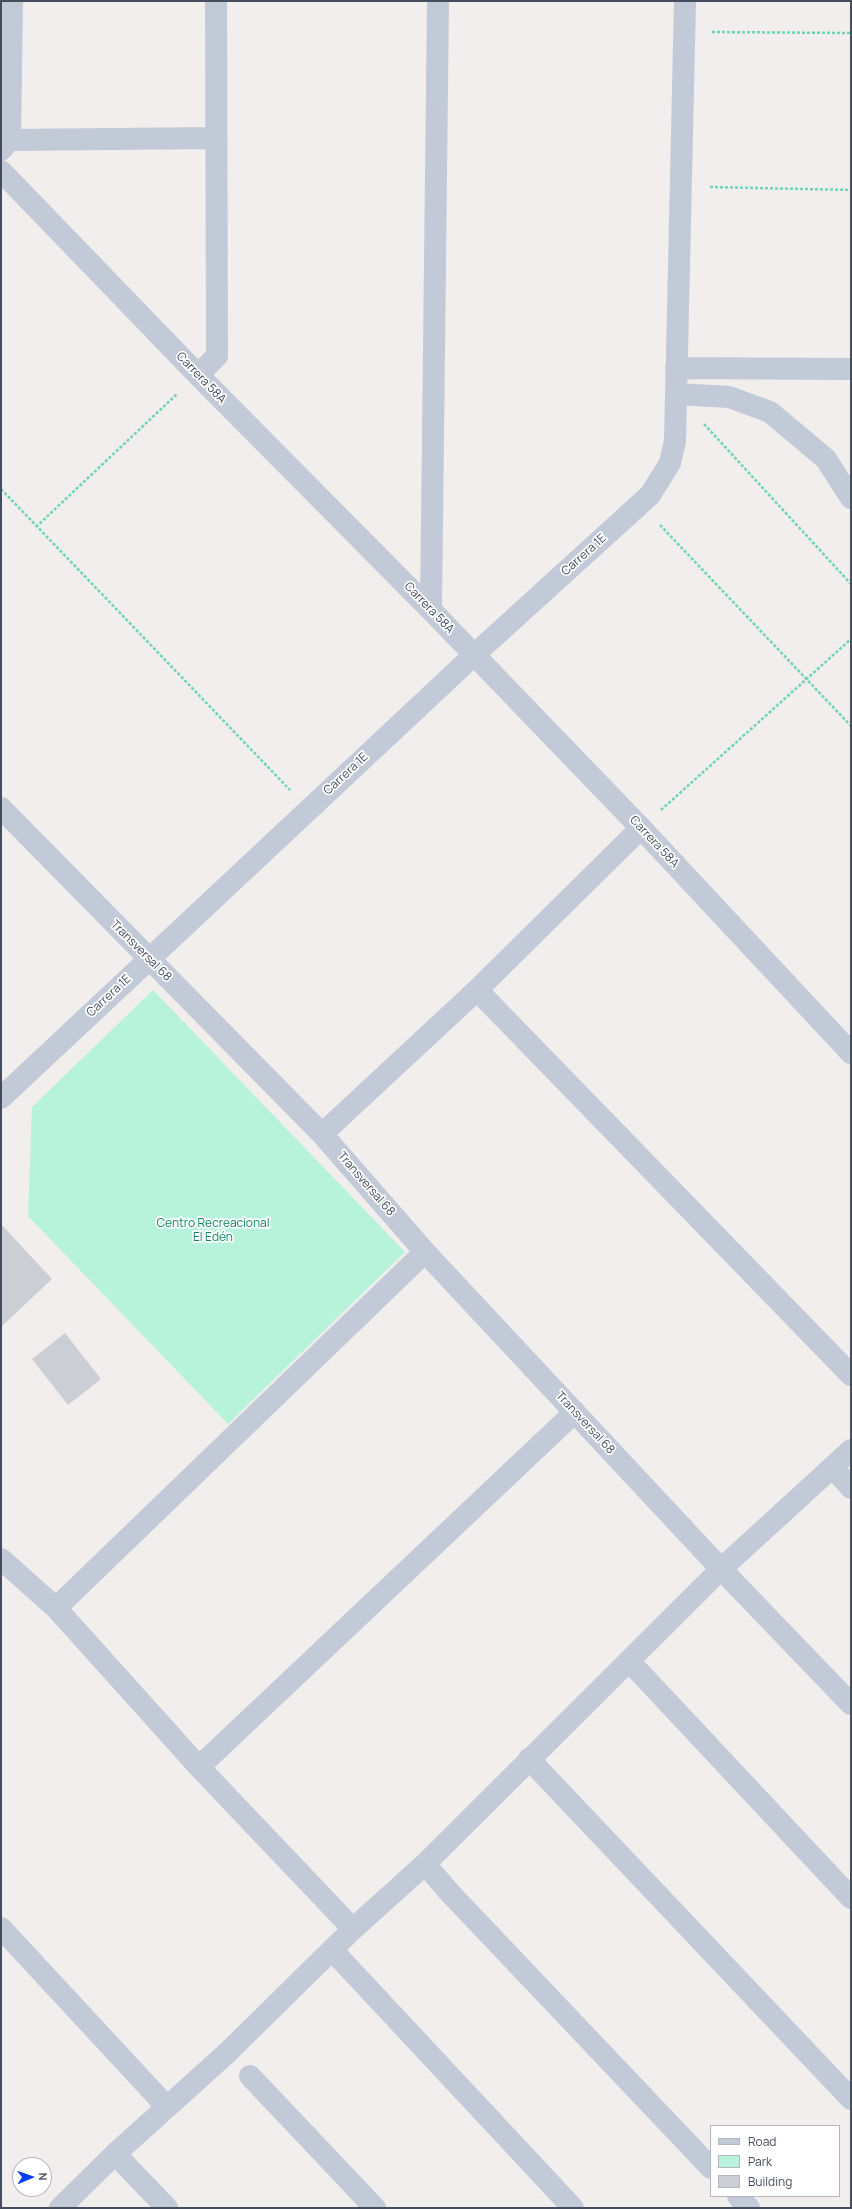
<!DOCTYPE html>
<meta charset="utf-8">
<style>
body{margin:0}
#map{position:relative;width:852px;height:2209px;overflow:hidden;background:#f1eeed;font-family:Manrope,sans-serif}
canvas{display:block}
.frame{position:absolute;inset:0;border:2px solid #444c5d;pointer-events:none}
.legend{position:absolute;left:710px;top:2125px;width:130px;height:72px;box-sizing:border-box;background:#fff;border:1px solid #b4b7be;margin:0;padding:5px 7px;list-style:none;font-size:12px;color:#444c5d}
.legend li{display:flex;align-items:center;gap:8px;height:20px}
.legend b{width:20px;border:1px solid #b4b7be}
.north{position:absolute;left:12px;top:2157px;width:40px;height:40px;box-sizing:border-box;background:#fff;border:1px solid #b4b7be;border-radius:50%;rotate:88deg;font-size:11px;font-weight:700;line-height:16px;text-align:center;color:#444c5d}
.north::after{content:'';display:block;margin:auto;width:14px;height:18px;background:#073df1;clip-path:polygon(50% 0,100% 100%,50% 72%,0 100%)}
</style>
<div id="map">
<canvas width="852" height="2209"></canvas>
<div class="frame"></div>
<ul class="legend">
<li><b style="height:5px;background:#c2c9d7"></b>Road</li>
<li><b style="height:11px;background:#b7f3db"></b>Park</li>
<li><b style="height:11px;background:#ccced6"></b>Building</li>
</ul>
<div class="north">N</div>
</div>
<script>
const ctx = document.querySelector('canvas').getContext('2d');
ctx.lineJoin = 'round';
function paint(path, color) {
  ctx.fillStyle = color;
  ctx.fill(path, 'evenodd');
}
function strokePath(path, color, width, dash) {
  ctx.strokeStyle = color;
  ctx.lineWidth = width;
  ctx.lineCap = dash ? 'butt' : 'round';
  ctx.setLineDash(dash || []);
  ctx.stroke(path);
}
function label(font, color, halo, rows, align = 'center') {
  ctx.font = font + ' Manrope,sans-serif';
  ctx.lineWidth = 3.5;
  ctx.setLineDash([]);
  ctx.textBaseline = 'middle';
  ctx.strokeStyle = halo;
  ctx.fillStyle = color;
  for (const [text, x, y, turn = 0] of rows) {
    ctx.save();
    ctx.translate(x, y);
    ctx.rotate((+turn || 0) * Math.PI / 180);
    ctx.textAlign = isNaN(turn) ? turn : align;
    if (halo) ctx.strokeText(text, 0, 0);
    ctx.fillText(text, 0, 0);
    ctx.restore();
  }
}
paint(new Path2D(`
 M153,990L405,1252L228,1424L28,1216L32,1107Z`), '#b7f3db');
paint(new Path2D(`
 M1,1224L52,1279L1,1327Z
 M65,1333L101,1379L68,1405L32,1359Z`), '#ccced6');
strokePath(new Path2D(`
 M712,32L851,33
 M710,187L851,190
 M704,424L851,584
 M1,489L290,790
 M660,525L851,726
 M36,527L177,394
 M661,810L851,639`), '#6bd5b6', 2.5, [3, 2]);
strokePath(new Path2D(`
 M10,140L215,138
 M1,150L10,140L12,1
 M1,171L198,375L431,610L641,828L851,1053
 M676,368L851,369
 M198,375L217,356L216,1
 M677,394L729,397L770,412L826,459L851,498
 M431,610L438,1
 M1,808L322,1134L425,1252L721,1569L851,1704
 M477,990L851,1375
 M1,1098L474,655L650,495L670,463L675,441L685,1
 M322,1134L477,990L641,828
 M833,1468L851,1488
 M1,1559L56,1608L199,1767L353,1929
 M56,1608L425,1252
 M630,1662L851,1898
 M529,1759L851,2099
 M199,1767L575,1412
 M425,1864L450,1893L711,2168
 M1,1928L167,2107
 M333,1951L573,2208
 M250,2076L375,2208
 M115,2154L167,2208
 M738,2196L749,2208
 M60,2208L115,2154L227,2053L353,1929L425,1864L721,1569L851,1450`), '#c2c9d7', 22);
label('12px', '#444c5d', '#fff', [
 ["Carrera 58A",201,378,46],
 ["Carrera 1E",584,555,-42],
 ["Carrera 58A",429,608,46],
 ["Carrera 1E",346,774,-43],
 ["Carrera 58A",654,842,47],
 ["Transversal 68",141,951,45],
 ["Carrera 1E",109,996,-43],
 ["Transversal 68",366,1184,49],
 ["Transversal 68",585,1423,47]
]);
label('12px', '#0d8662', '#fff', [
 ["Centro Recreacional",213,1224],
 ["El Edén",213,1238]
]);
</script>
